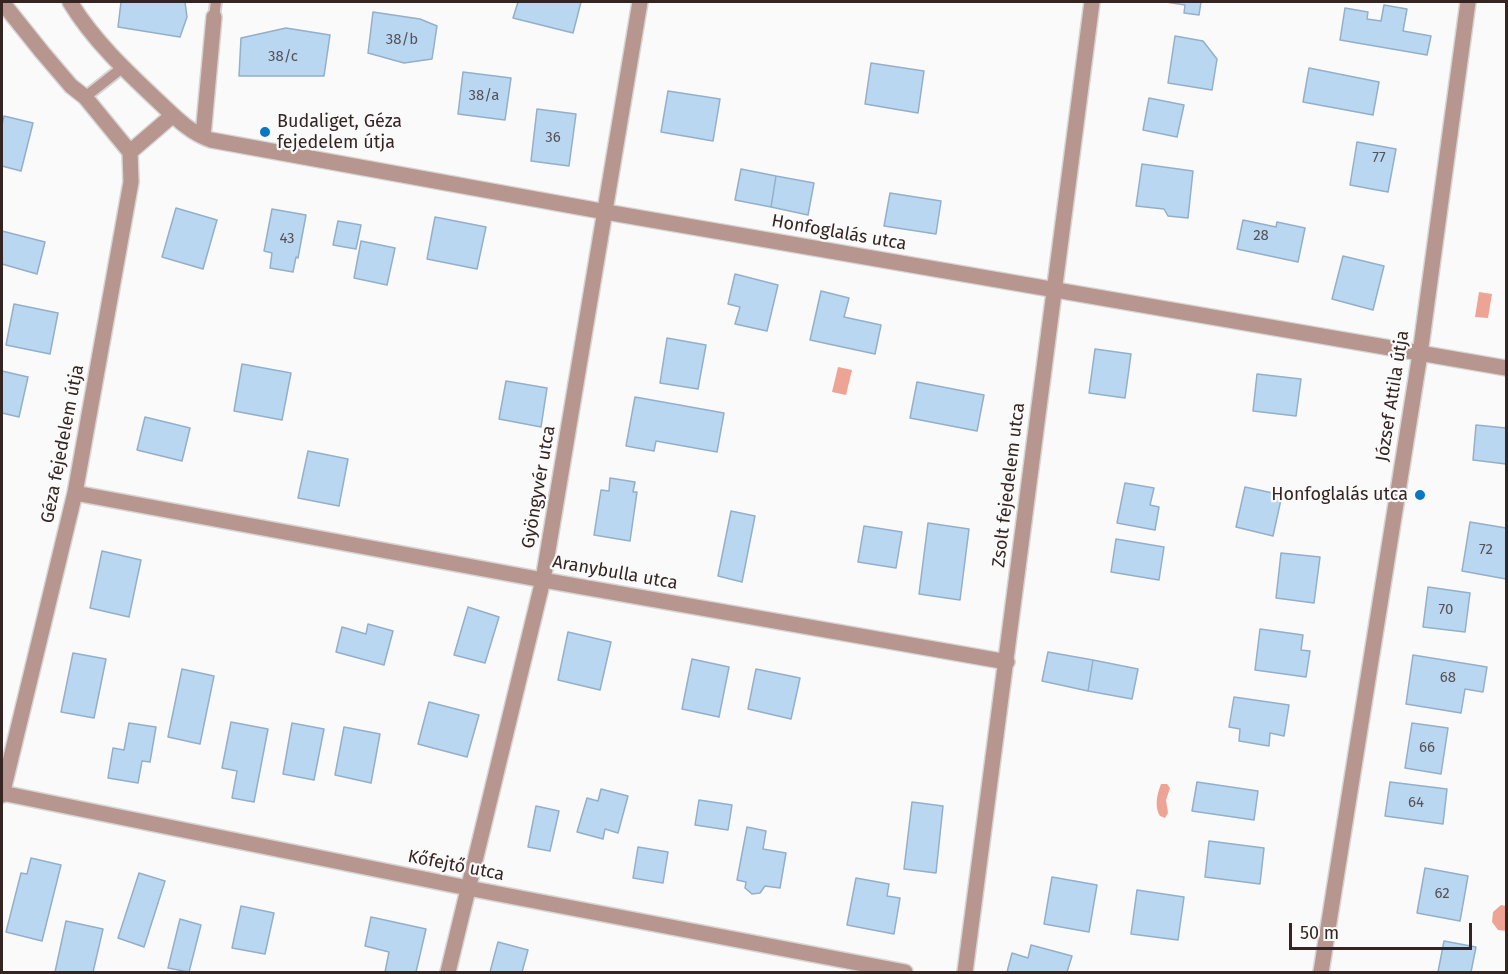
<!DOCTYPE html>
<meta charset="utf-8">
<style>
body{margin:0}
#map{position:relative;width:1508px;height:974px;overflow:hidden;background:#fafafa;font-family:"Fira Sans",sans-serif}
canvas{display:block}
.frame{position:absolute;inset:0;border:3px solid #352522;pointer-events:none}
.scale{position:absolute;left:1289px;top:923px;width:183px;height:27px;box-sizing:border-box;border:3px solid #352522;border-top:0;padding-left:8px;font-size:18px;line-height:21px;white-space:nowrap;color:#352522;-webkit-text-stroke:4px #fafafa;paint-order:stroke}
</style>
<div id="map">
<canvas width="1508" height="974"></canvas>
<div class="frame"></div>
<div class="scale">50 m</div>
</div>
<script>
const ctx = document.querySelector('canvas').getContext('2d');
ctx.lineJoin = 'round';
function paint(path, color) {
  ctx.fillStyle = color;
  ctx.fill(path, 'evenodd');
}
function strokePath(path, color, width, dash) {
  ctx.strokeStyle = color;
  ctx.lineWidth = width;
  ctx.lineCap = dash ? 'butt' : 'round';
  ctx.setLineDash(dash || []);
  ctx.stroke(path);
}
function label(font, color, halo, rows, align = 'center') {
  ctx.font = font + ' "Fira Sans",sans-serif';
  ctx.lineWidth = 4.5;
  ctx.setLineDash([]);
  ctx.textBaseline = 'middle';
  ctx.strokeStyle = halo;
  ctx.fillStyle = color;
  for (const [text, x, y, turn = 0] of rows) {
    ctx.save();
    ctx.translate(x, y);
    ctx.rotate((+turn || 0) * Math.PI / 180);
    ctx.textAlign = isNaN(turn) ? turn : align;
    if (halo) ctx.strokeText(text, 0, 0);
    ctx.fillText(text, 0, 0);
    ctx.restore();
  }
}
paint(new Path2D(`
 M1479,292L1492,294L1488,318L1475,317Z
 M838,367L852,370L846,395L832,392Z
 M1161,784H1167L1170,788L1166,800L1168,813L1165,818L1160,816C1154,807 1157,794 1161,784Z
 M1501,905L1506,906V931L1498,930L1492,922L1493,912Z`), '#eda494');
const building = new Path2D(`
 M121,2H185L187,17L180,37L118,27Z
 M518,2H581L573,33L513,18Z
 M1166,2H1201L1199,15L1184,13L1185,5Z
 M1384,5L1407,9L1403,31L1431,36L1427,55L1340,40L1345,8L1368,12L1367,19L1381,21Z
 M373,12L420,19L437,26L432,59L404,63L368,53Z
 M286,28L330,35L324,76H239L241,38Z
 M1175,36L1203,41L1217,59L1212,90L1168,83Z
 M871,63L924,71L918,113L865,104Z
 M1309,68L1379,82L1373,115L1303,102Z
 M463,72L511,78L505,120L458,114Z
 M668,91L720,99L713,141L661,132Z
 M1149,98L1184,105L1177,137L1143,130Z
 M537,109L576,114L569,166L531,161Z
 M4,116L33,123L21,171L2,166V125Z
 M1357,142L1396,149L1388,192L1350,185Z
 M1142,164L1193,171L1188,218L1168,216L1164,209L1136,206Z
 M741,169L776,176L771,207L735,200Z
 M776,176L814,183L808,215L771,207Z
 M890,193L941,201L936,234L884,226Z
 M176,208L217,220L203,269L162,257Z
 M272,209L306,215L298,258L296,257L293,272L270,268L272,253L264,251Z
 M435,217L486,227L477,269L427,259Z
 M1243,220L1276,227L1277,222L1305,228L1298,262L1237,249Z
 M338,221L361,225L356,249L333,245Z
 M2,231L45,242L37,274L2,264Z
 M361,241L395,248L387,285L354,278Z
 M1343,256L1384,266L1373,310L1332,299Z
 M735,274L778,285L767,331L735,324L740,307L728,304Z
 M821,291L849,298L844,317L881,325L875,354L810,340Z
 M14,304L58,313L50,354L6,345Z
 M667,338L706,345L698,389L660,383Z
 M1095,349L1131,354L1125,398L1089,393Z
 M242,364L291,373L282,420L234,411Z
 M2,371L28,377L19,417L2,413Z
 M1257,374L1301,379L1296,416L1253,411Z
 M506,381L547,388L541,427L499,419Z
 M917,382L984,395L977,431L910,418Z
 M635,397L724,413L717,452L656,441L654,451L626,446Z
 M145,417L190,428L182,461L137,450Z
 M1476,425L1506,428V464L1473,460Z
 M308,451L348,459L339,506L298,498Z
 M610,478L635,482L633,492H637L630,541L594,535L601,490L609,491Z
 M1125,483L1154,488L1150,505L1159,507L1155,530L1117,523Z
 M1245,487L1282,495L1273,536L1236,527Z
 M731,511L755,516L742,582L718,576Z
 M1470,522L1506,528V579L1462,571Z
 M928,523L969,529L960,600L919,594Z
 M864,526L902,532L896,568L858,562Z
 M1116,539L1164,547L1159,580L1111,572Z
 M102,551L141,560L129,617L90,608Z
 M1281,553L1320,557L1314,603L1276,598Z
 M1428,587L1470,593L1465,632L1423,627Z
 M468,607L499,617L485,663L454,655Z
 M368,624L393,631L384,665L336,652L342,627L366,634Z
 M1260,629L1303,635L1301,650L1310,651L1306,677L1255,670Z
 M568,632L611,642L600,690L558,680Z
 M1048,652L1093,660L1088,691L1042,681Z
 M73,653L106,659L94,718L61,712Z
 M1413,655L1487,667L1483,692L1465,689L1461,713L1406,704Z
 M692,659L729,667L719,717L682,709Z
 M1093,660L1138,669L1132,699L1088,691Z
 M182,669L214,676L200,744L168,737Z
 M756,669L800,678L791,719L748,709Z
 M1234,697L1289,705L1284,736L1270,733L1269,746L1239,741L1240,729L1229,727Z
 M429,702L479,715L467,757L418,744Z
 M231,722L268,729L254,802L232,798L237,771L222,768Z
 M129,723L156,727L150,762L142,761L138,783L108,778L113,748L124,750Z
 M292,723L324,729L314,780L283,774Z
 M1412,723L1448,728L1441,774L1405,768Z
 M344,727L380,734L371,783L335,775Z
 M1197,782L1258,791L1254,820L1192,811Z
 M1390,782L1447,789L1443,824L1385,816Z
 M601,789L628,796L618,833L605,829L603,839L577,832L587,798L598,801Z
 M699,800L732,805L728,830L695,825Z
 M912,802L943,806L936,873L904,869Z
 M536,806L559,811L550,851L528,847Z
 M747,827L766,831L763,849L786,853L780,888L765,886L760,893L752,894L745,888L746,882L737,880Z
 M1209,841L1264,848L1260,884L1205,877Z
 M638,847L668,852L663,883L633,878Z
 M31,858L61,865L42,941L6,932L21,873L27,874Z
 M1425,868L1468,876L1460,921L1417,913Z
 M139,873L165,881L144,947L118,938Z
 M1052,877L1097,885L1089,932L1044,924Z
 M856,878L889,884L887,896L900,898L894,934L847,925Z
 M1137,890L1184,897L1178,940L1131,934Z
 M241,906L274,913L265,954L232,948Z
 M371,917L426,929L416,972H385L389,952L365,946Z
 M180,919L201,925L189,972L168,968Z
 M66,921L103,929L93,972H55Z
 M1444,941L1476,947L1471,972H1438Z
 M498,942L528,950L522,972H490Z
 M1031,945L1072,956L1067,972H1007L1012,953L1028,958Z`);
paint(building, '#bad7f2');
strokePath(building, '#93afc9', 1.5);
const service = new Path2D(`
 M214,17L216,2
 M85,97L122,68`);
const minor = new Path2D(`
 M2,2L42,52L71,86L85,97L130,152
 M70,2C93,40 126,71 159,102C174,116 190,133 211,140L606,212L1506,368
 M203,136L214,17
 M130,152L173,115
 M75,493L543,580L1007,662
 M2,793L468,888L905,972
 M2,795L75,493L131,182L130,152
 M448,972L543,580L640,2
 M965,972L1092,2
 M1321,972L1420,354L1468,2`);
strokePath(service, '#d7d4d3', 14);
strokePath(minor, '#d7d4d3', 18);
strokePath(service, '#b6968e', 10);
strokePath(minor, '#b6968e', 15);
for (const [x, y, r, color] of [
 [265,132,6,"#0878c2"],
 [1420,495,6,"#0878c2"]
]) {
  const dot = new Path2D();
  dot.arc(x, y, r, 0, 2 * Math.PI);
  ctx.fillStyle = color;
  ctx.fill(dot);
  strokePath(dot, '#fafafa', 2);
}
label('15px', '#565256', null, [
 ["38/b",402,40],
 ["38/c",283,57],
 ["38/a",484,96],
 ["36",553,138],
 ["77",1379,158],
 ["28",1261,236],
 ["43",287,239],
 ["72",1486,550],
 ["70",1446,610],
 ["68",1448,678],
 ["66",1427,748],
 ["64",1416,803],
 ["62",1442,894]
]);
label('18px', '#352522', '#fafafa', [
 ["Budaliget, Géza",277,122],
 ["fejedelem útja",277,143],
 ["Honfoglalás utca",1408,495,"right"]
], 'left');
label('18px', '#352522', '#fafafa', [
 ["Honfoglalás utca",839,233,10],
 ["József Attila útja",1393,396,-81],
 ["Géza fejedelem útja",63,444,-79],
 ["Zsolt fejedelem utca",1009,485,-83],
 ["Gyöngyvér utca",539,487,-80],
 ["Aranybulla utca",615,573,10],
 ["Kőfejtő utca",456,866,11]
]);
</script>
